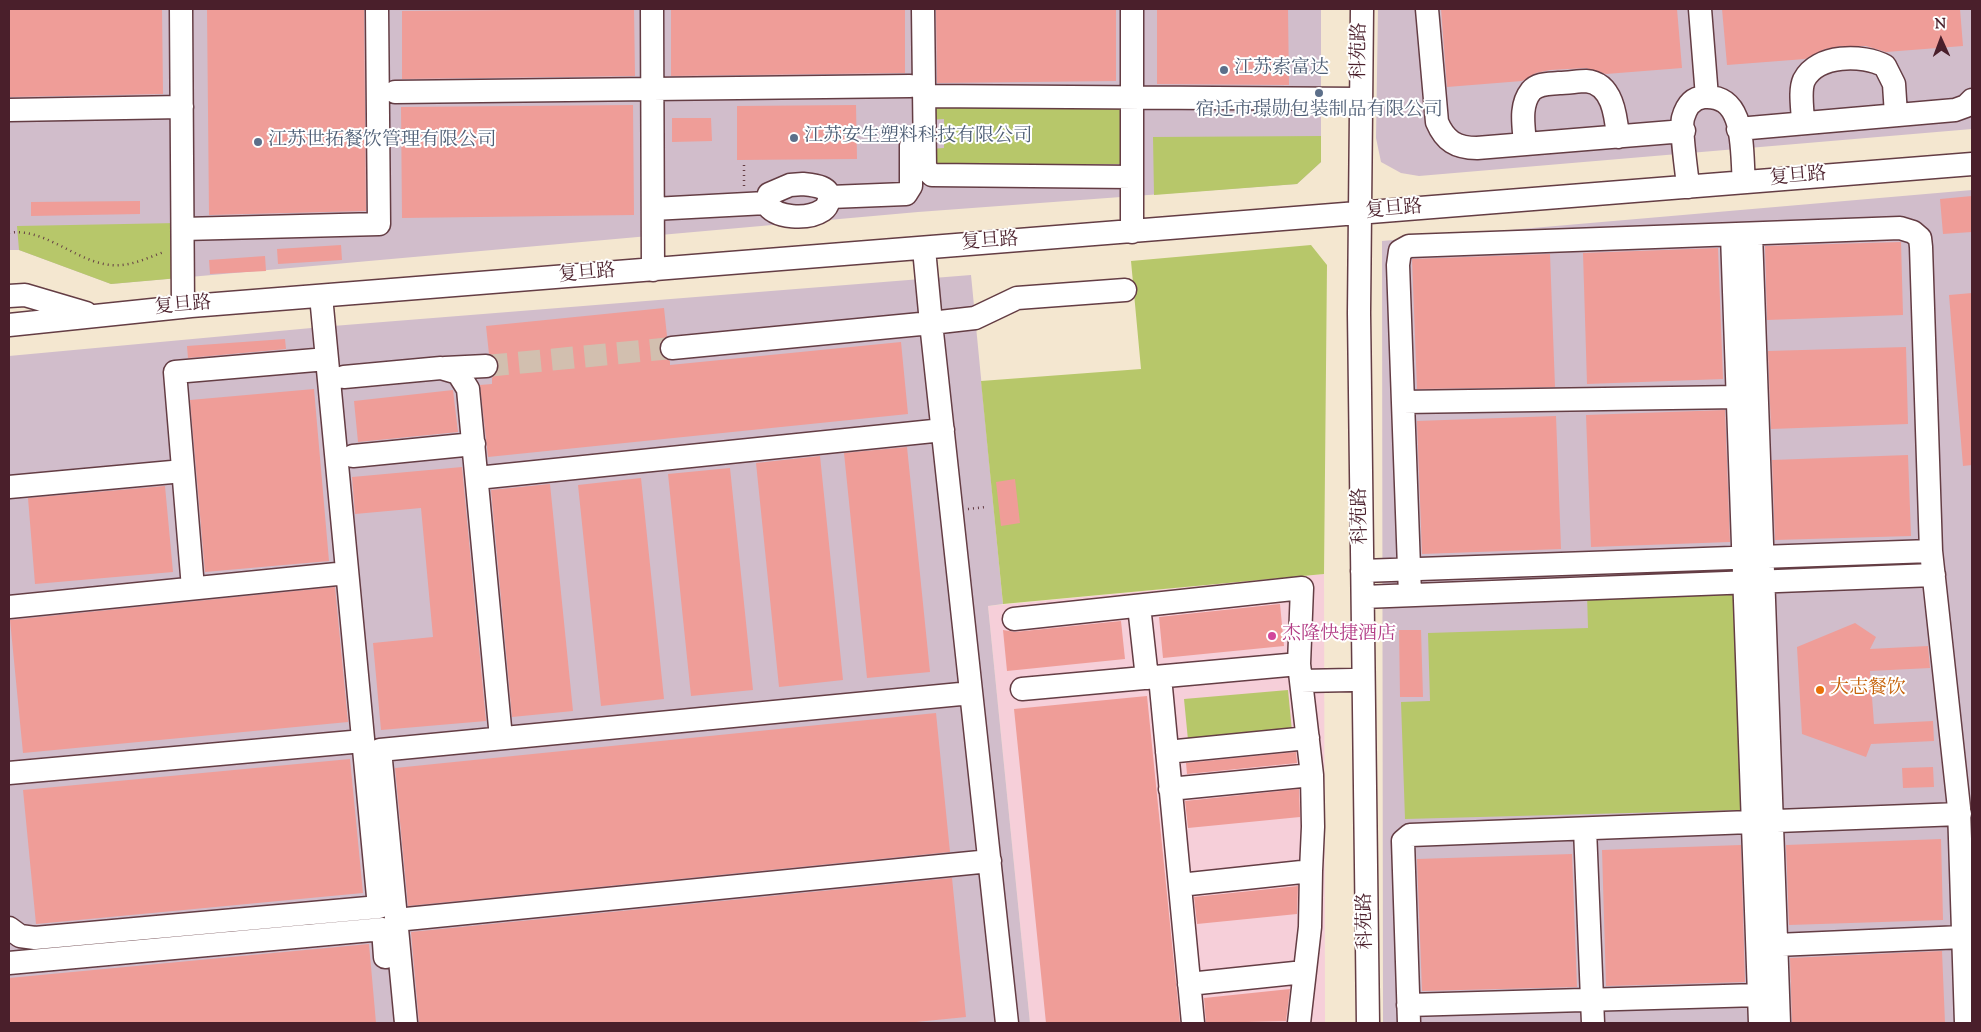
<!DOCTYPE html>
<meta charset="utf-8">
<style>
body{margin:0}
#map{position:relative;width:1981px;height:1032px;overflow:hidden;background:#f4e7d0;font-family:"Sorts Mill Goudy",serif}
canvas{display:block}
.frame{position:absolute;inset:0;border:10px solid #4a1f2b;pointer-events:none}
.north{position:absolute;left:1916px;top:15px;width:50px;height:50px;-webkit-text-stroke:4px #fff;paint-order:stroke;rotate:358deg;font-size:14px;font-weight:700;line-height:20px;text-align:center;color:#4a1f2b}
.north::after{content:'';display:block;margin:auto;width:18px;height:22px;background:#4a1f2b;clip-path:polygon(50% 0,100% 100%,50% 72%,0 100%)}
</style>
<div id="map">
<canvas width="1981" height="1032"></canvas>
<div class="frame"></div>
<div class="north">N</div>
</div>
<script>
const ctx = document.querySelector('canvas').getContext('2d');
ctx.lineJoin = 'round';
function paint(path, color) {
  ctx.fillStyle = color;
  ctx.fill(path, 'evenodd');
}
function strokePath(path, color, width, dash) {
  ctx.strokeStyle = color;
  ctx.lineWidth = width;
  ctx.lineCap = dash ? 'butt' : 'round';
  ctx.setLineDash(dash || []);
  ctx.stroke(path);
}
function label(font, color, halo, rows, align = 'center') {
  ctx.font = font + ' "Sorts Mill Goudy","Noto Serif SC",serif';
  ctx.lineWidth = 4;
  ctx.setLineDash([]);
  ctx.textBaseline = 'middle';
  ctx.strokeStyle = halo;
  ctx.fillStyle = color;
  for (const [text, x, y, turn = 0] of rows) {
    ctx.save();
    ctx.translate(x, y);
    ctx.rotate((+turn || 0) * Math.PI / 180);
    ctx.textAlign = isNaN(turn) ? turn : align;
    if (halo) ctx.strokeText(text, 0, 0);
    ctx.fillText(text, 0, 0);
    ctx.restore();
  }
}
paint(new Path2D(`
 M1324,574L1325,1023H1030L988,606Z`), '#f6cfd9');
paint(new Path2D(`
 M9,9H1321V162L1297,184L918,212L111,284L19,250H9Z
 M1378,9H1972V129L1419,176L1401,173L1381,162L1376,138Z
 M1972,190V1023H1383L1382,241Z
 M971,275L1003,604L988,606L1030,1023H9V356L333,326Z`), '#d1bdcb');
paint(new Path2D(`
 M932,101L1118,106L1121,110L1120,164L932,165L929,149L944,148V119L928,120Z
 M1321,136V162L1297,184L1154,195L1153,137Z
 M178,223L179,278L111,284L19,250L17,226Z
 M1311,245L1327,265L1324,574L1003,604L981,381L1141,369L1131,261Z
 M1735,592L1741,810L1405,819L1401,702L1430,701L1428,633L1588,628L1587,593Z
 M1288,690L1292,731L1188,740L1184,699Z`), '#b7c76a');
paint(new Path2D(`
 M9,9H162L163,94L9,97Z
 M207,9H364L366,211L209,215Z
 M634,9L635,76L402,79V11Z
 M671,9H905V73L671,76Z
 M936,9H1116V81L937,83Z
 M1157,9H1288L1289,85L1157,84Z
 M1441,9H1677L1682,68L1606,74L1586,68L1550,70L1536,73L1522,81L1447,87Z
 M1722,9H1960L1963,46L1886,52L1866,46H1841L1825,49L1805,59L1727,65Z
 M633,105L634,215L402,218L401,107Z
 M856,105L857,159L737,160V106Z
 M672,118H711L712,141L672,142Z
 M1972,196V232L1943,234L1940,199Z
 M140,201V214L31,216V202Z
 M1901,242L1903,315L1767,320L1765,246Z
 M341,245L342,260L278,264L277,249Z
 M1718,248L1723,379L1587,384L1583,253Z
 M1550,254L1555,387L1417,389L1412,259Z
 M265,256L266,271L210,274L209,260Z
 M1972,293V465L1963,466L1949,295Z
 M664,308L667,336L660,342L659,349L662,356L670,361V365L901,342L908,414L488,457L480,385L492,384V378L497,372L499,366L497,359L489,354L486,326Z
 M285,339L286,349L188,358L187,346Z
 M1906,347L1908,424L1771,429L1768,351Z
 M314,389L329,561L205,572L190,400Z
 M453,390L458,432L358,442L354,401Z
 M1725,410L1730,542L1591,547L1586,415Z
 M1556,416L1561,549L1422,554L1417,421Z
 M907,447L930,672L867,678L844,453Z
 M1908,455L1911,536L1775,540L1772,460Z
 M820,456L843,680L779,687L756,463Z
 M462,467L486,721L381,730L373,643L433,637L421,508L355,514L352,477Z
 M730,468L753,690L691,696L668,474Z
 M641,478L664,699L601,706L578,485Z
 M1015,479L1020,523L1001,526L996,482Z
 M550,484L573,711L512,717L491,490Z
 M165,486L173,572L35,584L28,498Z
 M335,587L348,722L23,753L10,620Z
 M1280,604L1284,646L1163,658L1159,617Z
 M1121,621L1125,659L1007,671L1003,630L1015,632Z
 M1855,623L1876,637L1870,649L1928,646L1930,668L1870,671L1874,724L1933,721L1934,741L1871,744L1866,757L1802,734L1797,647Z
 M1399,630H1421L1423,697H1400Z
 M1147,696L1180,1023H1046L1014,709Z
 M936,713L950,852L408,906L395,768Z
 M1296,752L1297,763L1187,774L1186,763Z
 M350,759L363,893L36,924L23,790Z
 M1933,767L1934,787L1903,788L1902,768Z
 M1299,789L1300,817L1188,828L1185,801Z
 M1941,839L1943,920L1789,925L1786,845Z
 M1741,845L1745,982L1606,986L1602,850Z
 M1572,854L1577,987L1422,991L1417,859Z
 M952,878L966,1017L906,1023H419L411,932Z
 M1298,886L1297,914L1197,924L1194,897Z
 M369,944L376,1023H9V978Z
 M1942,951L1945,1023H1792L1790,958Z
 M1290,989L1286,1021L1206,1023L1204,998Z`), '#ef9d98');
strokePath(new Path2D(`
 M486,366L672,348`), '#d2bfaf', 22, [22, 11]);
const minor = new Path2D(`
 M181,9L183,307
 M652,9L653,270
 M923,9L925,168L932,175L1132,177
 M1132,9V232
 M1362,9L1359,313L1368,1023
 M1427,9L1437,122C1445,141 1456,148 1477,148L1684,131
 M1700,9L1707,97
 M395,92L910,86
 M924,96L1361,99
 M9,110L182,107
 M1803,123C1803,111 1799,91 1804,80C1817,54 1863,54 1885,66L1894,84L1896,115
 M1738,129L1955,110L1966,106L1972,100
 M1525,144C1524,127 1519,106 1531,91C1538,83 1549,84 1559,83C1568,83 1578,81 1586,81C1613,83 1616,117 1618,137
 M803,184C812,185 832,186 829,200C828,204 826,208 823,210C808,220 775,219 766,203L769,194L790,185Z
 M1688,187C1687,172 1680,130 1683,118C1686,107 1692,98 1704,97C1747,94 1741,152 1744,182
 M830,197L906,194L911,186V146
 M653,209L766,203
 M183,229L379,224L377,9
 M1751,234L1779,1023
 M1732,235L1760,1023
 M924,249L931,323L975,318L1017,298L1125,290
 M9,296L25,295L86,313
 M9,325L191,306L1972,164
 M672,348L931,323L1007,1023
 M445,368L486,366
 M344,377L441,368L458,373L468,389L501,738
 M1403,402L1738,397
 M353,456L474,444
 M477,478L943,430
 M9,487L183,471
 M1362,571L1931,551
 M193,588L175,372L327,359
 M1410,595L1398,265L1400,251L1409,246L1900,228L1913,232L1920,238L1921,247L1931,551L1959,808L1966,1023
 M1363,597L1934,575
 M1139,606L1147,678
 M9,607L347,573
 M1014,619L1302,588L1299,664L1312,775L1313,827L1311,871L1180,885
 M1160,677L1193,1023
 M1301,681L1352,680
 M1022,689L1299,664
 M1167,752L1308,738
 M9,773L363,741
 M1170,789L1312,775
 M1585,829L1593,1023
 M396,920L990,861
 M9,928L20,936L35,938L379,907L321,296
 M1776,945L1963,937
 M9,963L383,929L385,957
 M1189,984L1304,972
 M1408,1005L1759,995
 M406,1023L380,750L971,693
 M1299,1023L1310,927L1311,871
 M1409,1023L1403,841L1410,835L1960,814`);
strokePath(minor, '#643d44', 25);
strokePath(new Path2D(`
 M744,165V186
 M9,233C41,227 73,258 104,264C126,269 144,259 164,252
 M968,509L986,507`), '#643d44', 2.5, [1, 4]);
strokePath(minor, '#fff', 22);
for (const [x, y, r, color] of [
 [1224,70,5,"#5c6f8a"],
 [1319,93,5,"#5c6f8a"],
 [794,138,5,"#5c6f8a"],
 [258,142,5,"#5c6f8a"],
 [1272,636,5,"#d1479c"],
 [1820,690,5,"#e8710a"]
]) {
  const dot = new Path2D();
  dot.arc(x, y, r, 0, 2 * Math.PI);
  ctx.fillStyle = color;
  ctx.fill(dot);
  strokePath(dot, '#fff', 2);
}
label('19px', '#4a1f2b', '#fff', [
 ["科苑路",1361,51,-89],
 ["复旦路",1798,178,-5],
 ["复旦路",1394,211,-5],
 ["复旦路",990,243,-4],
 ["复旦路",587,275,-5],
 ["复旦路",183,307,-5],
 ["科苑路",1362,516,-91],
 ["科苑路",1367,921,-91]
]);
label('19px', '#4e5e75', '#fff', [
 ["江苏索富达",1234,70],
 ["宿迁市璟勋包装制品有限公司",1319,112,"center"],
 ["江苏安生塑料科技有限公司",804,138],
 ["江苏世拓餐饮管理有限公司",268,142]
], 'left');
label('19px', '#b23c85', '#fff', [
 ["杰隆快捷酒店",1282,636]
], 'left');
label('19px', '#c56008', '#fff', [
 ["大志餐饮",1830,690]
], 'left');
</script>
